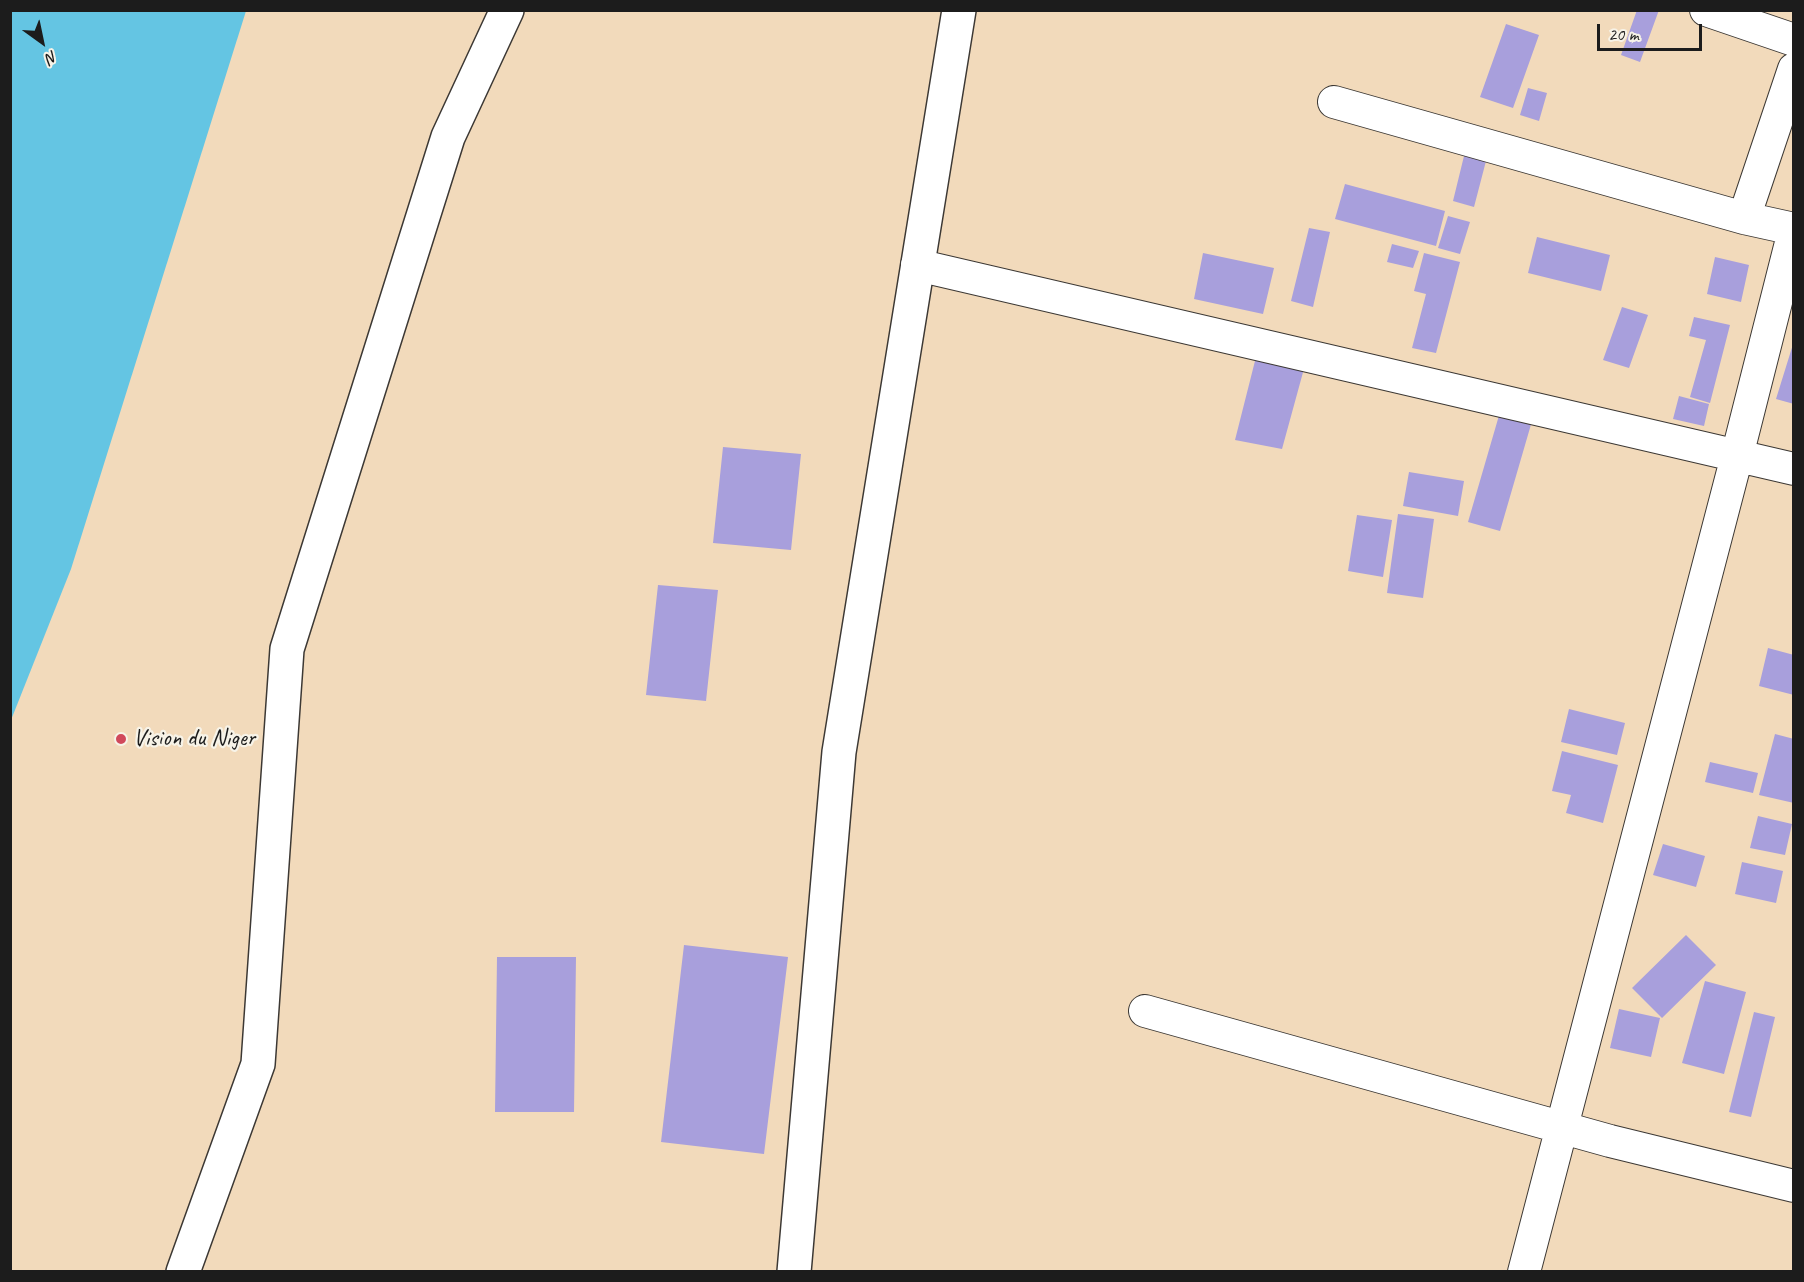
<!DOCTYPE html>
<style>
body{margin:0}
#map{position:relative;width:1804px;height:1282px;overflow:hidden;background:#f2dabb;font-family:Caveat,sans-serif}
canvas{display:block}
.frame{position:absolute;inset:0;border:12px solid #1c1c1c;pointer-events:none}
.north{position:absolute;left:12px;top:12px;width:60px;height:60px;-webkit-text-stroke:4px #f7f3e8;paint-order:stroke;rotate:147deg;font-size:16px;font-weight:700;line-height:24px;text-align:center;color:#1c1c1c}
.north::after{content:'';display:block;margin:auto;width:21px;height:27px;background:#1c1c1c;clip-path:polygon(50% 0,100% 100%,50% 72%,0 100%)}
.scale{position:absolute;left:1597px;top:24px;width:105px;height:27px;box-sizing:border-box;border:3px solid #1c1c1c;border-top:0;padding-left:8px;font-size:18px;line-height:21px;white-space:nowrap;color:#1c1c1c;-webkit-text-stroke:4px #f7f3e8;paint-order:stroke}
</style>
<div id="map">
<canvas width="1804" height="1282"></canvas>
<div class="frame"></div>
<div class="north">N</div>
<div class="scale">20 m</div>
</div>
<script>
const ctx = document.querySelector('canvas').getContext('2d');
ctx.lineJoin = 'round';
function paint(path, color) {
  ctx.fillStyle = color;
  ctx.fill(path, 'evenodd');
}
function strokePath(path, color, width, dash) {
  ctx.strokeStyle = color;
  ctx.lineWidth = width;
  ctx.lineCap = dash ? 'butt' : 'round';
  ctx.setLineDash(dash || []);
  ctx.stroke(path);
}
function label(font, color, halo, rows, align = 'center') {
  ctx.font = font + ' Caveat,sans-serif';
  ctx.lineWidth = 4.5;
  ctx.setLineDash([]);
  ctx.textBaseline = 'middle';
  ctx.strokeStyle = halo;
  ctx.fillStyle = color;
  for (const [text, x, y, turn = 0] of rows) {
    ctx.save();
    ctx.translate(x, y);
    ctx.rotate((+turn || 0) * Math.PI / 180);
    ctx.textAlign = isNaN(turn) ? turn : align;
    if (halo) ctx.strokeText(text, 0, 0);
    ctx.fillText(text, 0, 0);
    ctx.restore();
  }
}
paint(new Path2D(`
 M11,10L246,11L71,569L11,720Z`), '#64c5e3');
paint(new Path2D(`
 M1637,10H1659L1640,62L1621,55Z
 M1506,24L1539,35L1513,108L1480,97Z
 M1528,88L1547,93L1539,121L1520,115Z
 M1464,156L1486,161L1474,207L1453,201Z
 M1345,184L1445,211L1436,246L1335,219Z
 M1448,216L1470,222L1460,254L1438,248Z
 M1309,228L1330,232L1313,307L1291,301Z
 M1537,237L1610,255L1601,291L1528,273Z
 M1392,244L1419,251L1413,268L1387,262Z
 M1203,253L1274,268L1263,314L1194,299Z
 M1424,253L1460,262L1436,353L1412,348L1426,294L1414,291Z
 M1715,257L1749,265L1741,302L1707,294Z
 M1622,307L1648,315L1629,368L1603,360Z
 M1694,317L1730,325L1710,403L1690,397L1706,340L1689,336Z
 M1794,341V404L1776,399Z
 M1256,357L1305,365L1282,449L1235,440Z
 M1679,396L1709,404L1704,426L1673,419Z
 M1500,412L1532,421L1500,531L1468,522Z
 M723,447L801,454L791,550L713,543Z
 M1409,472L1464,481L1458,516L1403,506Z
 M1398,514L1434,519L1423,598L1387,593Z
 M1357,515L1392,520L1383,577L1348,571Z
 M658,585L718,590L706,701L646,695Z
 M1768,648L1794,655V695L1759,686Z
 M1569,709L1625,723L1617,755L1561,742Z
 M1775,734L1794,739V803L1759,795Z
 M1562,751L1618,765L1603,823L1566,813L1571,795L1552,791Z
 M1710,762L1758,773L1753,793L1705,782Z
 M1758,816L1792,824L1785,855L1750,848Z
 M1663,844L1705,856L1696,887L1653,875Z
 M1742,862L1783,871L1776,903L1735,894Z
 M1686,935L1716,965L1662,1018L1632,988Z
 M684,945L788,957L764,1154L661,1142Z
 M497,957H576L574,1112H495Z
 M1705,981L1746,992L1724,1074L1682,1063Z
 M1619,1009L1660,1018L1651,1057L1610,1048Z
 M1754,1012L1775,1017L1751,1117L1729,1112Z`), '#a89fdc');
const minor = new Path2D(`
 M1706,10L1794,40
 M1334,102L1744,218L1794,229
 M1744,218L1794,69
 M917,265L1794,469
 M1145,1011L1610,1141L1794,1186
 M1524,1272L1737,456L1794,231`);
const secondary = new Path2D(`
 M183,1272L258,1064L287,649L448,137L507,10`);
const primary = new Path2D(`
 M794,1272L839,752L959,10`);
strokePath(minor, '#3c3834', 34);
strokePath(secondary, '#3c3834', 36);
strokePath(primary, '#3c3834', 36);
strokePath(minor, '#fff', 32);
strokePath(secondary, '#fff', 33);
strokePath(primary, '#fff', 33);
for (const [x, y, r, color] of [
 [121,739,6,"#d1495b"]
]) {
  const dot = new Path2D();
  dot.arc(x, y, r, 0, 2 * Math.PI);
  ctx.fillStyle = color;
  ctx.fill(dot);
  strokePath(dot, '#f7f3e8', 2);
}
label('24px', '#1c1c1c', '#f7f3e8', [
 ["Vision du Niger",133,739]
], 'left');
</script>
